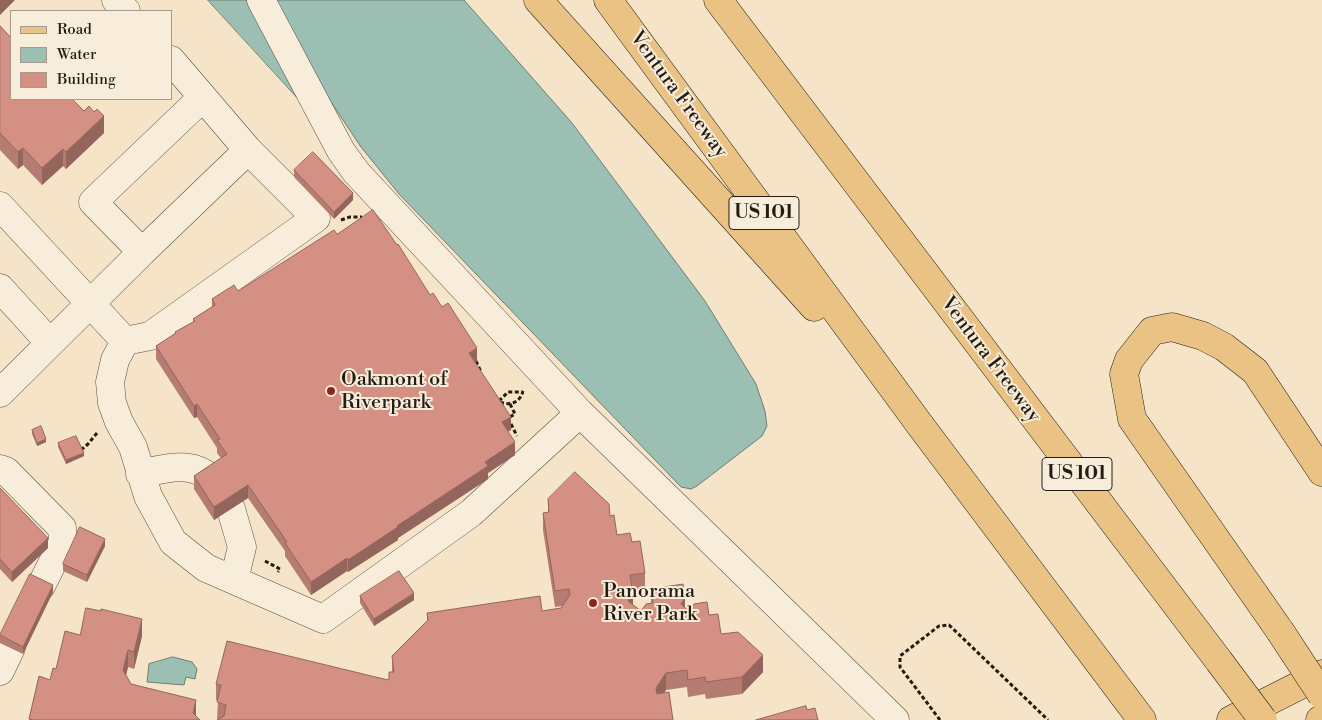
<!DOCTYPE html>
<style>
body{margin:0}
#map{position:relative;width:1322px;height:720px;overflow:hidden;background:#f5e4c8;font-family:"Libre Bodoni",serif}
canvas{display:block}
.legend{position:absolute;left:10px;top:10px;width:162px;height:90px;box-sizing:border-box;background:#f8eddb;border:1px solid #a39a8b;margin:0;padding:6px 9px;list-style:none;font-size:15px;color:#241d14}
.legend li{display:flex;align-items:center;gap:10px;height:25px}
.legend b{width:25px;border:1px solid #a39a8b}
</style>
<div id="map">
<canvas width="1322" height="720"></canvas>
<ul class="legend">
<li><b style="height:6px;background:#eac284"></b>Road</li>
<li><b style="height:14px;background:#9cbfb4"></b>Water</li>
<li><b style="height:14px;background:#d39083"></b>Building</li>
</ul>
</div>
<script>
const ctx = document.querySelector('canvas').getContext('2d');
ctx.lineJoin = 'round';
function paint(path, color) {
  ctx.fillStyle = color;
  ctx.fill(path, 'evenodd');
}
function strokePath(path, color, width, dash) {
  ctx.strokeStyle = color;
  ctx.lineWidth = width;
  ctx.lineCap = dash ? 'butt' : 'round';
  ctx.setLineDash(dash || []);
  ctx.stroke(path);
}
function label(font, color, halo, rows, align = 'center') {
  ctx.font = font + ' "Libre Bodoni",serif';
  ctx.lineWidth = 4;
  ctx.setLineDash([]);
  ctx.textBaseline = 'middle';
  ctx.strokeStyle = halo;
  ctx.fillStyle = color;
  for (const [text, x, y, turn = 0] of rows) {
    ctx.save();
    ctx.translate(x, y);
    ctx.rotate((+turn || 0) * Math.PI / 180);
    ctx.textAlign = isNaN(turn) ? turn : align;
    if (halo) ctx.strokeText(text, 0, 0);
    ctx.fillText(text, 0, 0);
    ctx.restore();
  }
}
const water = new Path2D(`
 M208,0H464L572,123L705,301L756,384L765,411L767,426L762,436L697,486L691,489L681,487L399,194L361,147L325,93L307,108Z
 M173,657L192,662L197,669L195,679L186,677L184,685L147,682L149,664Z`);
paint(water, '#9cbfb4');
strokePath(water, '#6c7e74', 1);
const minor = new Path2D(`
 M116,0L126,11
 M261,0L341,151L356,172L580,413
 M171,60L248,150L142,252L93,202L202,98
 M0,206L125,341L115,360L110,382L112,403L119,422L133,447L148,496L173,542L206,568L323,619L471,513L580,413L895,720
 M0,288L50,343
 M125,341L150,336L316,218L248,150
 M0,393L142,252
 M0,469L6,471L62,528L63,542L41,586
 M140,474C163,469 191,460 210,478
 M231,509L242,547L234,580
 M0,671L11,648`);
const major = new Path2D(`
 M1231,720L1322,674
 M1320,720L1322,719`);
const highway = new Path2D(`
 M538,0L814,307
 M608,0L920,425L1142,720
 M718,0L1219,661
 M1280,631L1132,419L1124,374L1129,360L1152,331L1172,327L1203,336L1224,347L1255,371L1322,472`);
strokePath(minor, '#584f41', 29);
strokePath(major, '#241d14', 29);
strokePath(highway, '#241d14', 29);
strokePath(new Path2D(`
 M341,220L350,217H362
 M476,361L481,372
 M499,401L508,392H523
 M500,402C510,406 520,403 523,391
 M510,404L515,414L508,418L517,436
 M81,450L88,444L97,433
 M265,561L280,569L278,572
 M940,720L900,667V656L939,626L949,625L1048,720`), '#241d14', 3, [4, 2.5]);
strokePath(minor, '#f8eddb', 28);
strokePath(major, '#eac284', 28);
strokePath(highway, '#eac284', 28);
const highwayBridge = new Path2D(`
 M1280,631L1322,695
 M1219,661L1263,720`);
strokePath(highwayBridge, '#241d14', 29, []);
strokePath(highwayBridge, '#eac284', 28);
paint(new Path2D(`
 M0,26L104,133L66,169L63,166L42,185L23,165L18,169L0,150Z
 M294,170L353,200L334,219L294,177Z
 M337,234L430,295L477,361L475,362L511,430L508,431L515,455L488,473V479L398,538V540L348,572L347,571L311,595L285,556V551L248,498L214,520L194,489V476L221,458L217,453V448L197,417L194,418L156,359V346L175,334V332L193,322V319L212,307V299L238,291Z
 M32,430L46,442L37,446L32,434Z
 M58,443L84,456L66,464L58,447Z
 M0,488L48,548L12,582L0,569Z
 M548,499L610,516L617,535L632,542L645,573V590L632,592L633,605L641,611L651,604V589L689,611L709,615L721,634L763,672L742,694L706,699L705,694L688,697L687,687L666,690L664,693L217,719L218,701L216,700V684L388,680L389,679V672H392V656L427,621V613L542,611L561,608L562,606L555,607L543,530V513L548,512Z
 M105,546L87,582L63,571V564Z
 M53,592L23,654L0,643V635Z
 M360,596L414,600L374,626L360,603Z
 M80,635L142,636L134,669L128,667L126,675L131,684L196,717L200,720H29L39,676L50,680L56,669Z`), '#b57c71');
paint(new Path2D(`
 M0,0H15L0,15Z
 M104,116V133L66,169V152Z
 M23,148V165L18,169V152Z
 M63,149V166L42,185V168Z
 M353,193V200L334,219V212Z
 M477,348V361L469,366V353Z
 M197,404V417L194,418V406Z
 M511,417V430L502,435V422Z
 M46,439V442L37,446V443Z
 M515,442V455L488,473V479L398,538V540L348,572V560L485,462Z
 M84,453V456L66,464V460Z
 M248,485V498L214,520V507Z
 M48,538V548L12,582V572Z
 M105,539V546L87,582V575Z
 M347,558V571L311,595V582Z
 M53,585V592L23,654V647Z
 M414,593V600L374,626V619Z
 M633,595V612L628,601Z
 M685,598V615L681,604Z
 M142,619V636L134,669V652Z
 M128,650V667L123,687V670Z
 M763,655V672L742,694V677Z
 M666,673V690L656,704V688Z
 M196,700V717L193,713Z`), '#94655c');
const building = new Path2D(`
 M0,26L11,38V99H72L84,111L89,106L94,112L97,109L104,116L66,152L63,149L42,168L23,148L18,152L0,133Z
 M313,152L353,193L334,212L294,170Z
 M373,210L397,245L398,244L430,295L433,293L442,307L448,303L477,348L469,353L511,417L502,422L515,442L485,462L488,466L397,526L398,527L348,560L347,558L311,582L285,543L287,542L248,485L214,507L194,476L227,454L217,440L220,439L197,404L194,406L156,346L176,333L175,332L195,321L193,319L215,305L212,299L234,285L238,291L334,230L337,234Z
 M41,426L46,439L37,443L32,430Z
 M76,436L84,453L66,460L58,443Z
 M575,472L609,504L610,516L614,515L617,535L630,533L632,542L640,541L645,573L630,575L633,595L628,601L641,611L646,604L653,603L651,589L683,584L685,598L681,604L689,611L694,604L707,602L709,615L718,614L721,634L738,632L763,655L742,677L706,682L705,677L688,680L687,670L666,673L656,688L657,694L669,692L673,720H217L224,716L226,705L217,702L221,685L216,684L227,641L388,680L389,678V672H394L392,656L428,620L427,613L540,596L542,611L561,608L570,595L569,589L555,591L543,513L549,512L548,499Z
 M0,488L48,538L12,572L0,559Z
 M80,527L105,539L87,575L63,564Z
 M399,571L414,593L374,619L360,596Z
 M30,574L53,585L23,647L0,635Z
 M86,608L101,611V609L142,619L134,652L128,650L123,670L131,684L196,700L193,713L200,720H33L29,719L39,676L50,680L53,668L56,669L65,631L80,635Z
 M806,706L807,710L815,708L818,720H756Z`);
paint(building, '#d39083');
strokePath(building, '#94655c', 1);
for (const [x, y, r, color] of [
 [331,391,5,"#8f2418"],
 [593,603,5,"#8f2418"]
]) {
  const dot = new Path2D();
  dot.arc(x, y, r, 0, 2 * Math.PI);
  ctx.fillStyle = color;
  ctx.fill(dot);
  strokePath(dot, '#f8eddb', 2);
}
for (const [x, y, w] of [
 [764,213,70],
 [1077,474,70]
]) {
  const box = new Path2D();
  box.roundRect(x - w / 2, y - 16.5, w, 33, 4);
  ctx.fillStyle = '#f8eddb';
  ctx.fill(box);
  strokePath(box, '#241d14', 1);
}
label('bold 19px', '#241d14', null, [
 ["US 101",764,213],
 ["US 101",1077,474]
]);
label('20px', '#241d14', '#f8eddb', [
 ["Ventura Freeway",678,95,54],
 ["Ventura Freeway",990,360,53]
]);
label('20px', '#241d14', '#f8eddb', [
 ["Oakmont of",341,380],
 ["Riverpark",341,403],
 ["Panorama",603,592],
 ["River Park",603,615]
], 'left');
</script>
